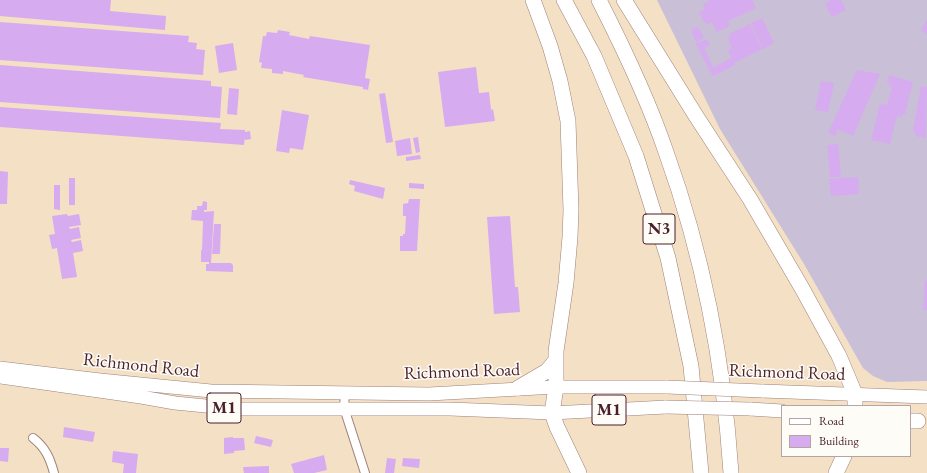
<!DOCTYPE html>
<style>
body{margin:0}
#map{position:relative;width:927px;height:473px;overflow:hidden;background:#f4e0c5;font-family:"EB Garamond",serif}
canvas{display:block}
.legend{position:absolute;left:781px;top:405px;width:130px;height:52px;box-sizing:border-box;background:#fdfcf7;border:1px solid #b5a4a5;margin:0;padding:5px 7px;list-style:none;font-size:12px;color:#4a1f2b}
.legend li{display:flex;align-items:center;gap:8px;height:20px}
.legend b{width:20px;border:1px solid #b5a4a5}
</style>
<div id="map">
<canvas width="927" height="473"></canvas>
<ul class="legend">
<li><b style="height:5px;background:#fff"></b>Road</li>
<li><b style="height:11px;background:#d7abef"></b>Building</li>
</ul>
</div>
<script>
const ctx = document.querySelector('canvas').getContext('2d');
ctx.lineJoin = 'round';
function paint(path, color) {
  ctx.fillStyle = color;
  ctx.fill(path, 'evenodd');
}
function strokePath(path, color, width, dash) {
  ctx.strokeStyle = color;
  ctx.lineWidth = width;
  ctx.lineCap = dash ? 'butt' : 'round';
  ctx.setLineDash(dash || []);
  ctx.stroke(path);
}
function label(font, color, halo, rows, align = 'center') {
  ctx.font = font + ' "EB Garamond",serif';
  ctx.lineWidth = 3;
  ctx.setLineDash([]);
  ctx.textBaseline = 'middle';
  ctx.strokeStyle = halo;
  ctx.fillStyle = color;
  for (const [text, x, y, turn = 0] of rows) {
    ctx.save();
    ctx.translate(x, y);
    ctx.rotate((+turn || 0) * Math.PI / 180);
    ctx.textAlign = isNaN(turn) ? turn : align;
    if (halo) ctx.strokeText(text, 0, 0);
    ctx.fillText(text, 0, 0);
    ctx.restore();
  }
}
paint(new Path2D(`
 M657,0H927V381L887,382L873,376L863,368L804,264L720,129Z`), '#c9bfd7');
paint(new Path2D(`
 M0,0H111L110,11L166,16L165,30L0,16Z
 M711,0H752L756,8L728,21L730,26L717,32L712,22L706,25L699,12L705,9L703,4Z
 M831,0H841L846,10L832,17L825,4Z
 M762,18L774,43L763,49L751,23Z
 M927,20V34L921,30Z
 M0,22L189,36L188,42L197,43L196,49L205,50L203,75L0,60Z
 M750,24L762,49L734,63L735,65L713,76L709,70L731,58L728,50L732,48L728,39L731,33Z
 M698,27L704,38L696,42L691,30Z
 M278,30L290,32L289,35L309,39L310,36L370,45L365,78L370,79L368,90L363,89V87L303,77L304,75L283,71V74L272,73V69L261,68L262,63L259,62L263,36H266L267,32L277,33Z
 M707,39L710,45L704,48L713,67L709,69L696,44Z
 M233,43L237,70L219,73L215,46Z
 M0,65L211,81V86L222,87L220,118L0,102Z
 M476,67L479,93L489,92L491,110L493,109L495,121L445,127L438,72Z
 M857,70L880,74L853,136L838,129L835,136L828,133Z
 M889,75L913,82L905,114H903L902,117L897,116L890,144L871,140L880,104L887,105L892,87L889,86V83H887Z
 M821,81L834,83L828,112L815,110Z
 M921,86L927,87L926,138L915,136L916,132L913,131Z
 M229,88L239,89L237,115L227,114Z
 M385,93L393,142L386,143L379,94Z
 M0,107L221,123L220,129L245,130V132L250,131L251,139L245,140V137L244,145L0,127Z
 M282,110L309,115L303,150L290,148L289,153L276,151Z
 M418,137L420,152L416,153L413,138Z
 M410,138L412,154L397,156L395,141Z
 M838,144L841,177H830L827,145Z
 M420,155L421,159L406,161V157Z
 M0,171L8,172L7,204H0Z
 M858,177L859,194L831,196L829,179Z
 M69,178H75V205H69Z
 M350,180L385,188L383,199L354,191L355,186L349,184Z
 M409,183L424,184V189L409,188Z
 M54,185H60V210L54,209Z
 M409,199H420L417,251H400V236H403V234H405L406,216H403V204L408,203Z
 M203,201L207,202V210H204V212L214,211L211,263H231L233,265V272L206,271V264H209V262H201V250L210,251L202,250L203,221L191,220L192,210H197V206H202Z
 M67,214L68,216L79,214L81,225L69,227L70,229L79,227L81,238L71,240L72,242L81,240L83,251L73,253L77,277L62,279L57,248L52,249L49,235L55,234L52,216Z
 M510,216L515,287H518L520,312L494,314L487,217Z
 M214,224H221L220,254H212Z
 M925,281H927V310H923Z
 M64,427L95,432L93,442L63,437Z
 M256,436L273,440L271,447L254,443Z
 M233,437V438H244L245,450L234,451V453L224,454V438Z
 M0,448H9L8,462L0,461Z
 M113,451L138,454L136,473H123L124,464L112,462Z
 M324,455L327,470L314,473H294L291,464Z
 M387,458L396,459L394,473H385Z
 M403,458L420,459L419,468L402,466Z
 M269,466V473H244L243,467Z`), '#d7abef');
const minor = new Path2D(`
 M345,392L344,408L365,473
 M33,438C45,447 50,458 54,473`);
const trunk = new Path2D(`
 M0,368L100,380L211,391L429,394L556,387H667
 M0,377L141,397L175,403L236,409H450L552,413L666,407
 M762,391L927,397
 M750,409L782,411`);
const motorway = new Path2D(`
 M533,0L550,46L560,81L568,121L571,210L570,237L566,283L556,351V387L552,413L557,427L579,473
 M564,0L594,56L636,156L668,258L691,366L701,473
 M599,0C624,49 648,99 666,152C703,255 724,364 731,473
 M624,0L696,116L750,199L803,290L839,356L855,394V406
 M518,388L547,371L556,360
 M910,421H918
 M836,473L844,456`);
strokePath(minor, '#9f8078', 10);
strokePath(trunk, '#9f8078', 14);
strokePath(motorway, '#9f8078', 16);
strokePath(minor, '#fff', 8);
strokePath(trunk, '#fff', 13);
strokePath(motorway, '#fff', 15);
const trunkBridge = new Path2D(`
 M667,387L762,391
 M666,407L750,409`);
strokePath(trunkBridge, '#9f8078', 14, []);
strokePath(trunkBridge, '#fff', 13);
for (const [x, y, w] of [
 [659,229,32],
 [224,408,34],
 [609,410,34]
]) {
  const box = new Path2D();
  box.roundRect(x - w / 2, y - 15, w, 30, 3);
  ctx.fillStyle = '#fdfcf7';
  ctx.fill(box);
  strokePath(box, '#4a1f2b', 1);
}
label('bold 17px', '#4a1f2b', null, [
 ["N3",659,229],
 ["M1",224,408],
 ["M1",609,410]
]);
label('18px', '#4a1f2b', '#fdfcf7', [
 ["Richmond Road",141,366,6],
 ["Richmond Road",462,372,-2],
 ["Richmond Road",787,373,2]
]);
</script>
